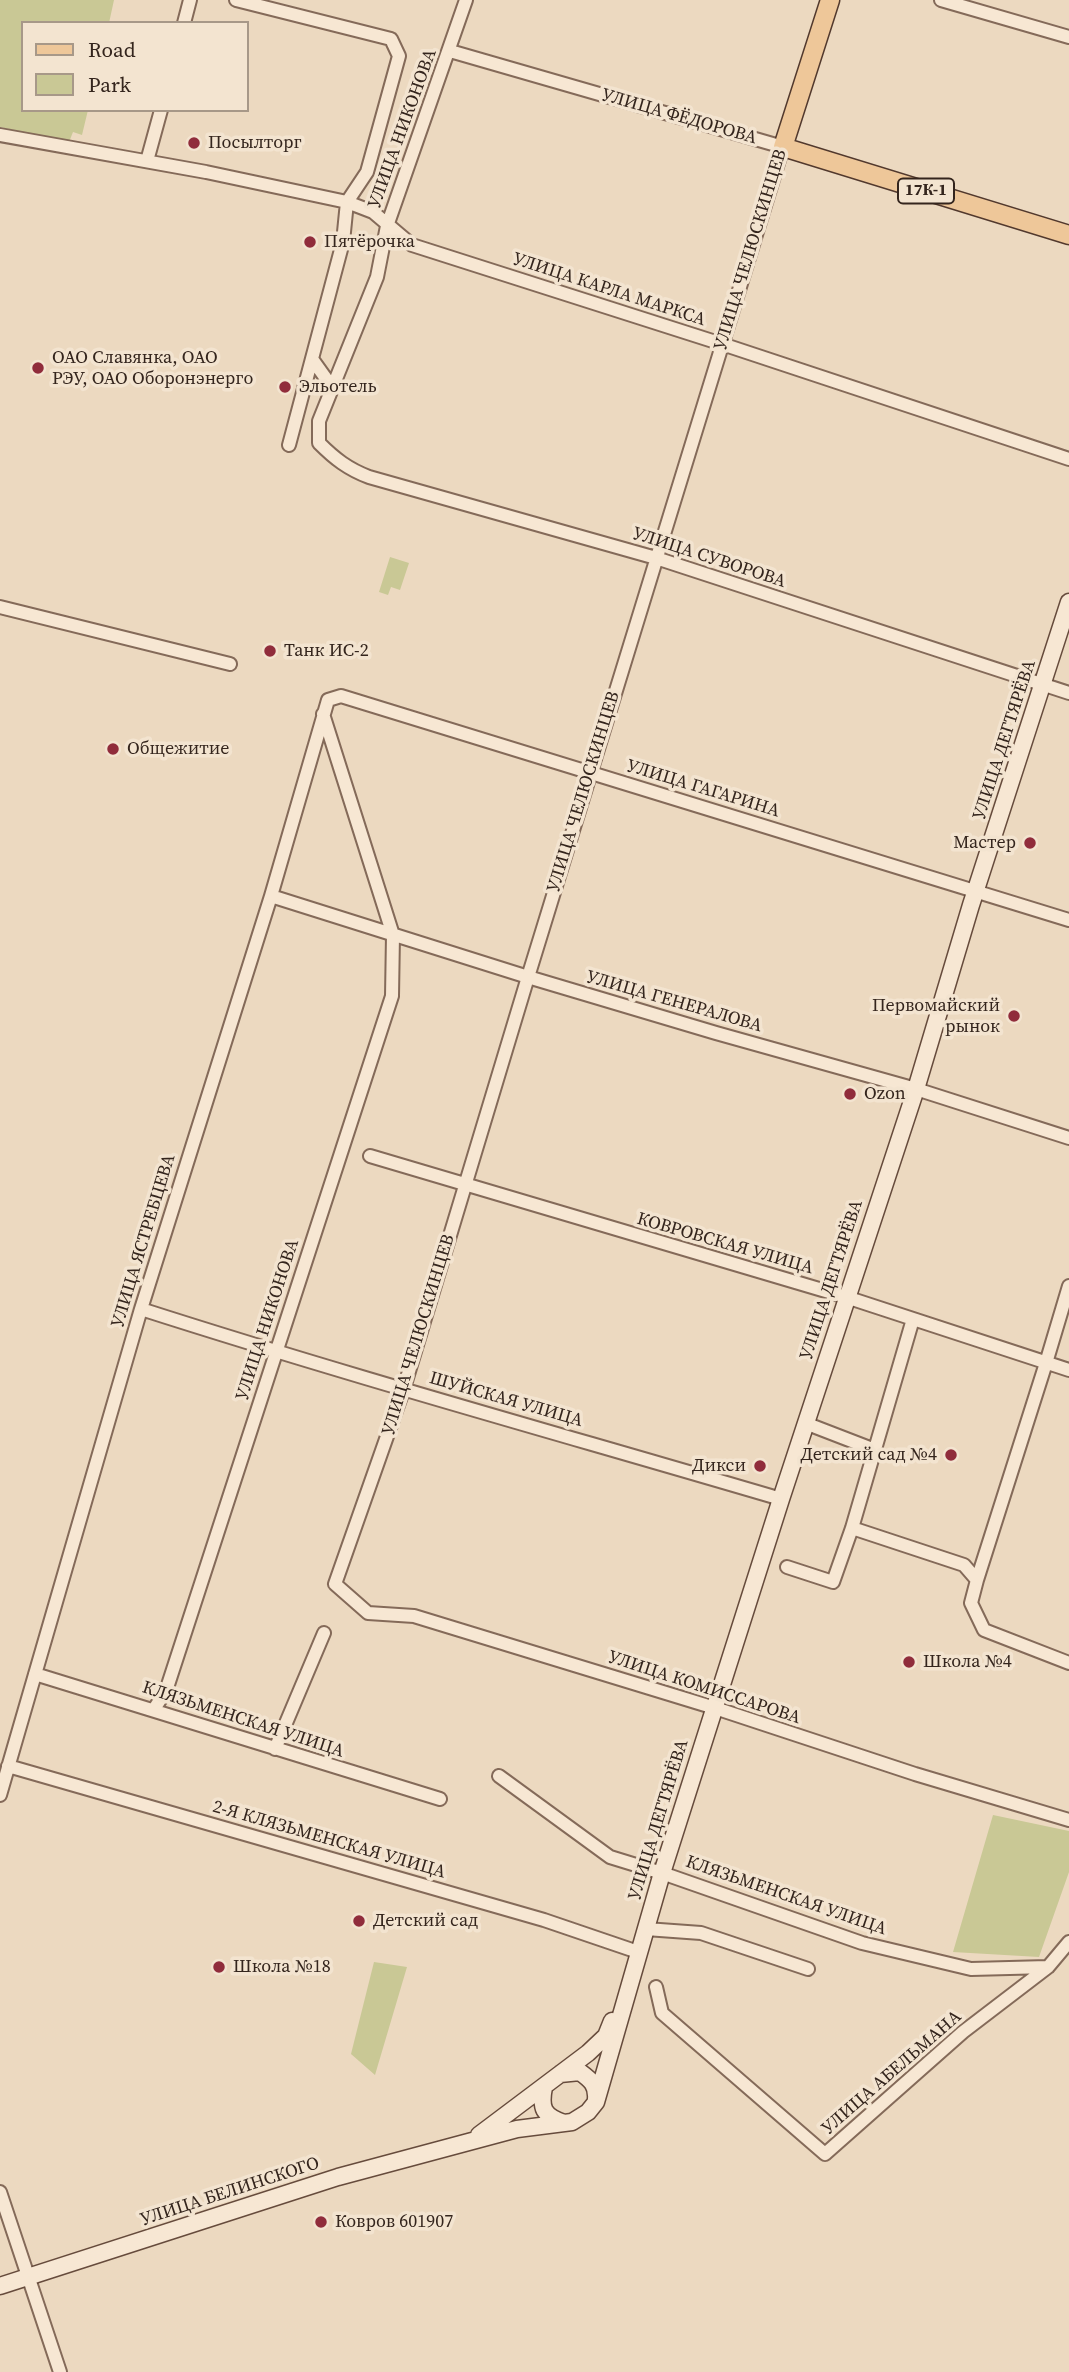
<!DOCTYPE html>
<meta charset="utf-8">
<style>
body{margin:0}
#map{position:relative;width:1069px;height:2372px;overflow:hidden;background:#ecd9c0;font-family:"Source Serif 4",serif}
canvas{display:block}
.legend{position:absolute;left:21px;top:21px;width:228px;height:91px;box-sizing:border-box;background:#f3e4d0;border:2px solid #a79888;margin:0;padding:9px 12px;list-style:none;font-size:21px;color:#34251d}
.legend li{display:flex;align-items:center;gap:14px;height:35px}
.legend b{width:35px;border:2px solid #a79888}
</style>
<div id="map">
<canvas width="1069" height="2372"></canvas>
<ul class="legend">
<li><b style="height:9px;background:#eec799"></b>Road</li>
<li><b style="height:19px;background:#c9c895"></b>Park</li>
</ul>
</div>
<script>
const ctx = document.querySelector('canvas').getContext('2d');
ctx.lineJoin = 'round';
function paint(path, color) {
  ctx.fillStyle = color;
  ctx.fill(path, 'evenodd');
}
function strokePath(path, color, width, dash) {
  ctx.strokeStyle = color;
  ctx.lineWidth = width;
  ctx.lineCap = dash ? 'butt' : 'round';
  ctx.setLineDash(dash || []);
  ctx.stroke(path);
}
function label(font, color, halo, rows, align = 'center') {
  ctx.font = font + ' "Source Serif 4",serif';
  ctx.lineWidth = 7;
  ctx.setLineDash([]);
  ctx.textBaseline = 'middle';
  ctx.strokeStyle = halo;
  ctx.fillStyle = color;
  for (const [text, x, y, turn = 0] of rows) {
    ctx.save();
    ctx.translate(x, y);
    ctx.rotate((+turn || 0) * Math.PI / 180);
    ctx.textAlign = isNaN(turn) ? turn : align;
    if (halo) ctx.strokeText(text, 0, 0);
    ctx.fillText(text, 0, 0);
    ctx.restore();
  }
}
paint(new Path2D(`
 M0,0H114L109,23H23V110H88L82,135L73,132L69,142L0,127Z
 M390,557L409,563L400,590L391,587L388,595L379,592Z
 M993,1815L1069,1831V1872L1039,1957L953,1952Z
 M374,1962L407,1967L375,2075L351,2054Z`), '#c9c895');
const minor = new Path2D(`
 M236,0L391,39L399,56L367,172L347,202L343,242L289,445
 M466,0L387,226L377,277L319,421V443C335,459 348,469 369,477L656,558L1069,693
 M941,0L1069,37
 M184,23L190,0
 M450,51L783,147L528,977L404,1388L335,1584L368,1613L414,1616L715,1708L915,1774L1069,1820
 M0,135L206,172L347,202L373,212L412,245L722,344L1069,459
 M147,161L161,110
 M312,359L332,387
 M0,607L230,664
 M271,896L528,977L716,1033L916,1089L1069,1138
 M370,1156L846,1297L1069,1370
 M141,1309C353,1377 567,1436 781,1499
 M805,1423L875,1450
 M852,1528L964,1565L977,1580L971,1603L984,1630L1069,1663
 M787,1567L833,1582L852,1528L913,1319
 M977,1580L1046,1363L1069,1286
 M35,1674L440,1799
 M154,1709L166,1691L392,996L393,935L323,714
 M275,1749L324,1633
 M8,1766L544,1920L638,1952
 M499,1776L610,1857L662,1873L862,1943L971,1969L1048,1967
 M0,1795L141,1309L271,896L328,700L341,696L1069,920
 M646,1929L701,1933L808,1969
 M656,1987L662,2013L825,2154L963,2032L1048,1967L1069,1942
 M0,2192L60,2372`);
const secondary = new Path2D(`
 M560,2074L580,2072C591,2080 597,2085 596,2099
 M544,2087C540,2108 543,2116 564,2123
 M479,2135L588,2053L606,2036L612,2021
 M0,2286L338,2177L517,2129L572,2122L588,2112L596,2102L662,1873L781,1499L916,1089L971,905L1069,602`);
const primary = new Path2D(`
 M830,0L783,147L1069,235`);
strokePath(minor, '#846a59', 16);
strokePath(secondary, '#664b3c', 19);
strokePath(primary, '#52392d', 21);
strokePath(minor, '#f7e7d3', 12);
strokePath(secondary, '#f7e7d3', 16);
strokePath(primary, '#eec799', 18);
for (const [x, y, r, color] of [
 [194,143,7,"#902c3b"],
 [310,242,7,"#902c3b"],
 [38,368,7,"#902c3b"],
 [285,387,7,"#902c3b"],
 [270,651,7,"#902c3b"],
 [113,749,7,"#902c3b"],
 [1030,843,7,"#902c3b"],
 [1014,1016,7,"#902c3b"],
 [850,1094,7,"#902c3b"],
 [951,1455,7,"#902c3b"],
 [760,1466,7,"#902c3b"],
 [909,1662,7,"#902c3b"],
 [359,1921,7,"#902c3b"],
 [219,1967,7,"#902c3b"],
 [321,2222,7,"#902c3b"]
]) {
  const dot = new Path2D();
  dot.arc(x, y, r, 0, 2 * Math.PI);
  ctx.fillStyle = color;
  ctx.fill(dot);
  strokePath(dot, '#f3e4d0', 2.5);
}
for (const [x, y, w] of [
 [926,191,56]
]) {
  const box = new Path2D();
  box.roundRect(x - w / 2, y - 12.5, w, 25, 5);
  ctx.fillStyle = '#f3e4d0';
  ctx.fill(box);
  strokePath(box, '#34251d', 2);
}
label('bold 16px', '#34251d', null, [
 ["17К-1",926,191]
]);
label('18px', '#34251d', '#f3e4d0', [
 ["УЛИЦА ФЁДОРОВА",679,117,16],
 ["УЛИЦА НИКОНОВА",403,129,-70],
 ["УЛИЦА ЧЕЛЮСКИНЦЕВ",751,250,-73],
 ["УЛИЦА КАРЛА МАРКСА",609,290,18],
 ["УЛИЦА СУВОРОВА",709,558,18],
 ["УЛИЦА ДЕГТЯРЁВА",1005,740,-72],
 ["УЛИЦА ГАГАРИНА",703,789,17],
 ["УЛИЦА ЧЕЛЮСКИНЦЕВ",584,792,-73],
 ["УЛИЦА ГЕНЕРАЛОВА",674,1002,16],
 ["УЛИЦА ЯСТРЕБЦЕВА",144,1241,-73],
 ["КОВРОВСКАЯ УЛИЦА",725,1244,16],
 ["УЛИЦА ДЕГТЯРЁВА",832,1280,-72],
 ["УЛИЦА НИКОНОВА",268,1320,-72],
 ["УЛИЦА ЧЕЛЮСКИНЦЕВ",419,1335,-73],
 ["ШУЙСКАЯ УЛИЦА",506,1400,16],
 ["УЛИЦА КОМИССАРОВА",704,1688,18],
 ["КЛЯЗЬМЕНСКАЯ УЛИЦА",243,1720,18],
 ["УЛИЦА ДЕГТЯРЁВА",659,1820,-73],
 ["2-Я КЛЯЗЬМЕНСКАЯ УЛИЦА",329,1840,16],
 ["КЛЯЗЬМЕНСКАЯ УЛИЦА",786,1896,19],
 ["УЛИЦА АБЕЛЬМАНА",892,2073,-41],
 ["УЛИЦА БЕЛИНСКОГО",230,2192,-18]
]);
label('18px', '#34251d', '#f3e4d0', [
 ["Посылторг",208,143],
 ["Пятёрочка",324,242],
 ["ОАО Славянка, ОАО",52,358],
 ["РЭУ, ОАО Оборонэнерго",52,379],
 ["Эльотель",299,387],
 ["Танк ИС-2",284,651],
 ["Общежитие",127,749],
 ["Мастер",1016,843,"right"],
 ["Первомайский",1000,1006,"right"],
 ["рынок",1000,1027,"right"],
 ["Ozon",864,1094],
 ["Детский сад №4",937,1455,"right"],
 ["Дикси",746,1466,"right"],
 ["Школа №4",923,1662],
 ["Детский сад",373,1921],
 ["Школа №18",233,1967],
 ["Ковров 601907",335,2222]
], 'left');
</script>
